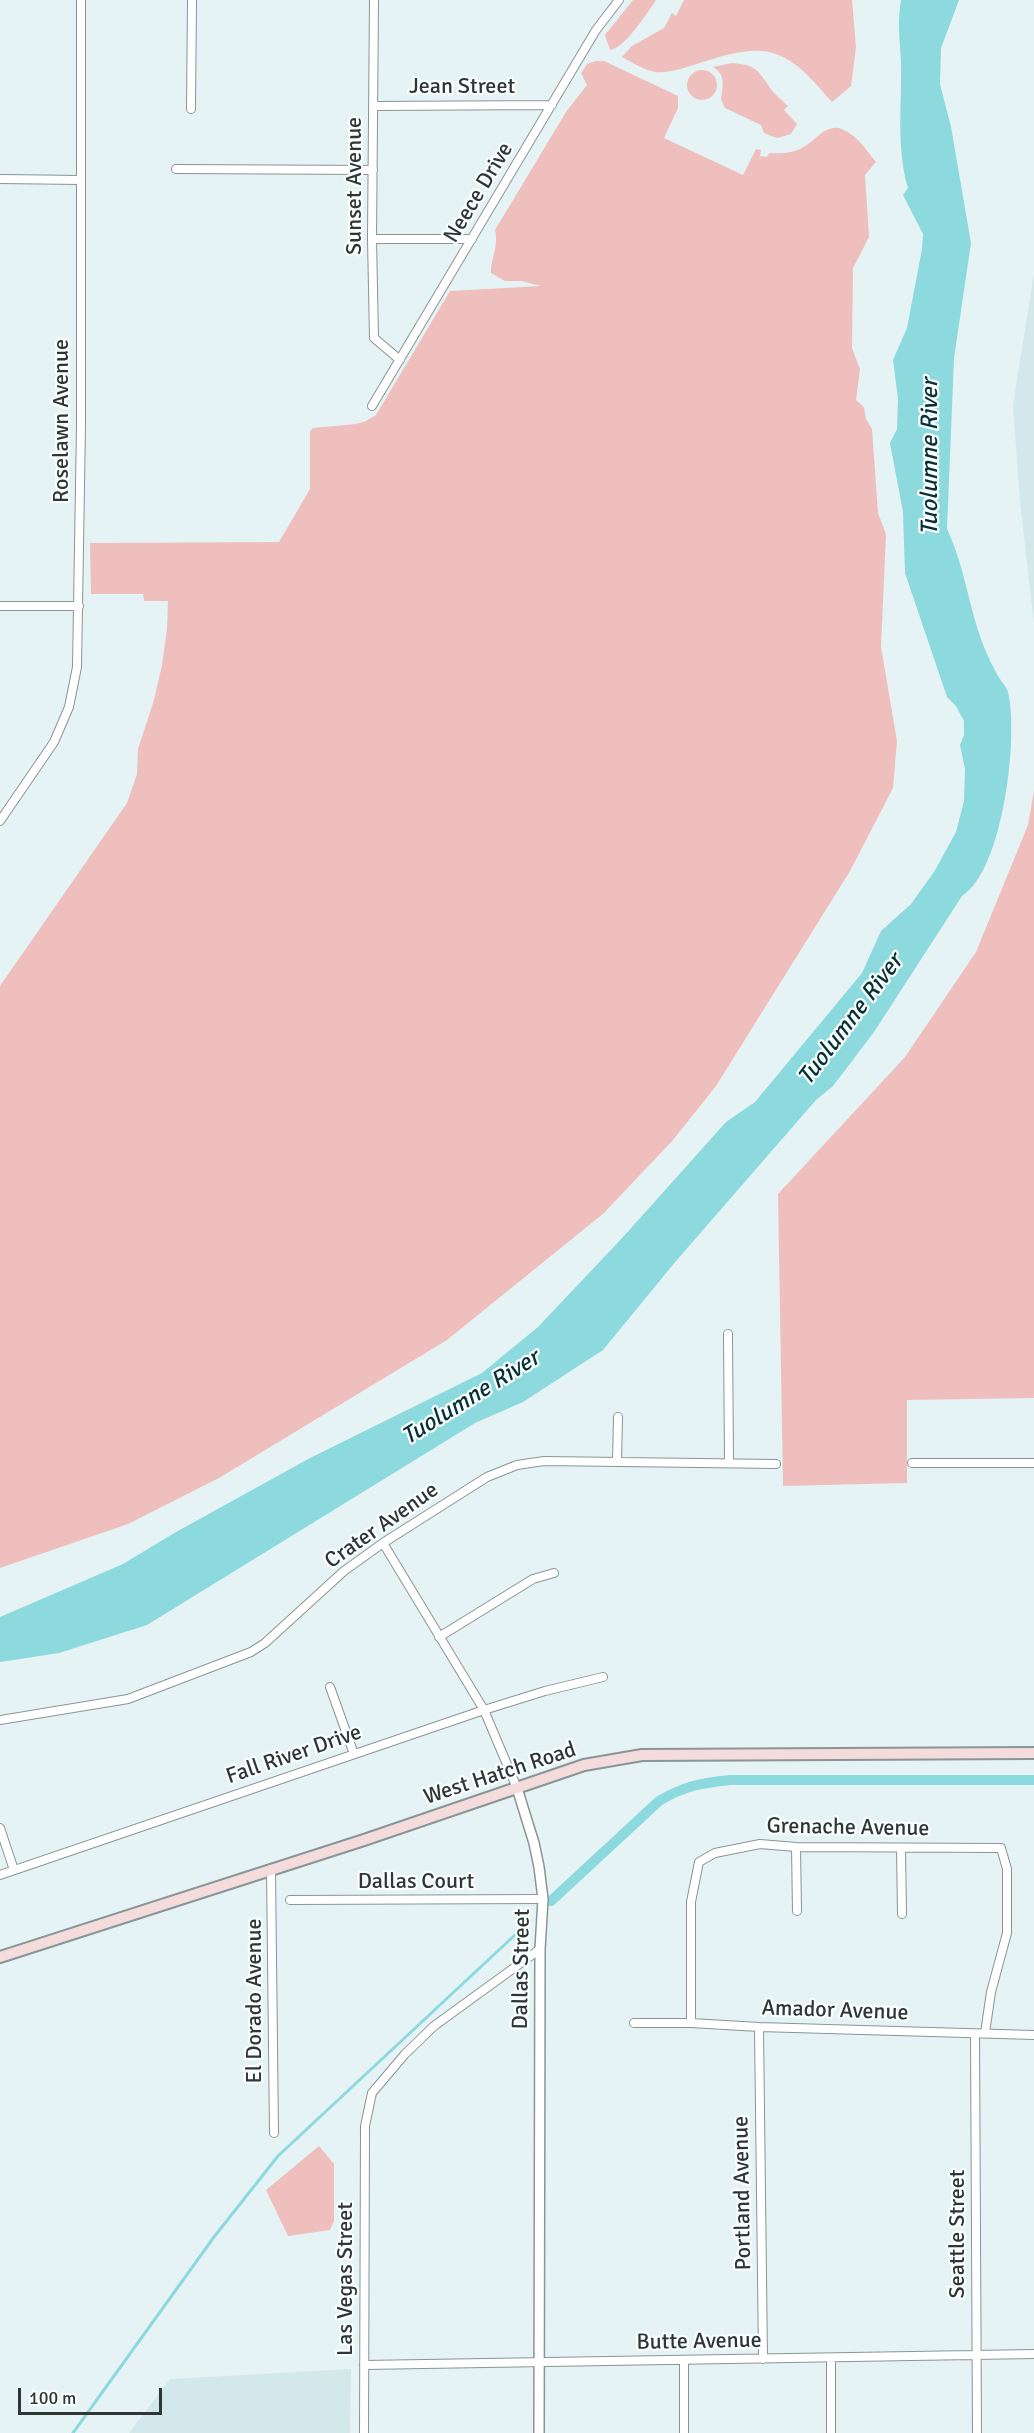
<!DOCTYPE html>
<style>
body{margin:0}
#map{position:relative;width:1034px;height:2433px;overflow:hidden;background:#e5f3f4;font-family:Signika,sans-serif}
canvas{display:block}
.scale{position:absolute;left:18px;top:2388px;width:144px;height:27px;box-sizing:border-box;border:3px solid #303535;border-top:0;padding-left:8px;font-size:18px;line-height:21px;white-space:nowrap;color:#303535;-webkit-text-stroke:4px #f9feff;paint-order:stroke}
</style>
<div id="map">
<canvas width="1034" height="2433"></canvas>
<div class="scale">100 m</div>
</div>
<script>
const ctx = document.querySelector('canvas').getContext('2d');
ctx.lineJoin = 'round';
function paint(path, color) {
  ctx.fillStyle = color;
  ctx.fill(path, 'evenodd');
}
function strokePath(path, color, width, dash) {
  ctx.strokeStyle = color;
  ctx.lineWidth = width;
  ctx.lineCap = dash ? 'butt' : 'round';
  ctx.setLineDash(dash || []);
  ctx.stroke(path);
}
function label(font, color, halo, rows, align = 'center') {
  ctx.font = font + ' Signika,sans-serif';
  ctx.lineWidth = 4.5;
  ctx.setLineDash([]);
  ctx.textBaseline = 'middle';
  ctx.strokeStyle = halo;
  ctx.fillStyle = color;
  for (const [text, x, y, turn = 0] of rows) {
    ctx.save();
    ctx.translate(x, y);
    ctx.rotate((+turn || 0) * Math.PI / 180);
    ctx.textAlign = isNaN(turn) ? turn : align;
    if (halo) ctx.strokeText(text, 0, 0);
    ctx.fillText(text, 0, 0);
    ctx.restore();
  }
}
paint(new Path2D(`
 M1034,273V623L1020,502L1013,405Z
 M351,2369L350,2433H129L170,2379Z`), '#d2e8ea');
paint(new Path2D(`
 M633,0H656C647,13 625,48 610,50L605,35Z
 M684,0H852L856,47L851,86L832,102C818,87 804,68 785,58C755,41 718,58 687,67C677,70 666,73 655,72C644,70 632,62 622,57L632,46L664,28L672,13L676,16Z
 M596,61H604L678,96V108L664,138L743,175L756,149L761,150L760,156L767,157L769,153C780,154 792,153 802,148C815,142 825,123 842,129C856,134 867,151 876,162L865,175L869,237L853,268L852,348L860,369L856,400L864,407L866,419L872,429L878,513L886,534L881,647L897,741L893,788L850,871L716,1086L673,1140L604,1213L447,1340L219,1478L128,1524L0,1568V986L127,803L137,774L138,749L154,700L162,665L167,629L168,601H144L143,594H91L90,543L279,542L310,489V431L313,428L356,424L366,421L376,415L450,291L541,286L521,281H505L491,273C491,256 499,247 495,230L566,112L587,85L581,73L587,64Z
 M732,63C756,65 758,70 770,88C775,95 782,100 788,106L784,110L797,124L791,134L778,138L771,136L764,133L761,125L725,108L721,99C723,86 726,75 713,67Z
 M687 85a15 15 0 1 1 30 0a15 15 0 1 1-30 0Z
 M1034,791V1398L907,1400V1483L783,1486L778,1194L905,1057L976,952L1028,825Z
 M319,2146L334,2164V2221L330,2230L288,2236L266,2190Z`), '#efbfbe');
paint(new Path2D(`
 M901,0H959L941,48L940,84L951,127L971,243L954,358L947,529C965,567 969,609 984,647C988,657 993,667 998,676C1001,681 1006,686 1008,692C1019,736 1003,871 962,896L874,1032L833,1086L816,1100L676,1261L603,1350L523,1402L475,1423L147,1625L59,1653L0,1662V1617L123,1564L176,1532L310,1458L482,1373L538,1327L624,1236L726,1122L755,1102L862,973L881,931L911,904L934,872L956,832L964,801L965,769L960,745L964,735V721L956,706L947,697L905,573L903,512L890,443L897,429L898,399L893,360L907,328L922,249L923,234L903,195L908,188C896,147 902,103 901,61C900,37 897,25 901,0Z`), '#8cd9de');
strokePath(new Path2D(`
 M73,2433L214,2237L278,2156L530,1921`), '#8cd9de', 3);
strokePath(new Path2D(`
 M551,1901L659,1801C684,1786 701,1783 730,1780H1034`), '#8cd9de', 10);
const minor = new Path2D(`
 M374,0L372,239L374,338L400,360
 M373,106L552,105
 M191,109L192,0
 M176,169L373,170
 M0,179L81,180
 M372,239H472
 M372,406L596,30L619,0
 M0,606H79
 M0,821L54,742L69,707L77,667L81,426V0
 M728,1334L729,1463
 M617,1462L618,1417
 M912,1463H1034
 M383,1543L484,1710L517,1788
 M439,1637L533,1579L554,1573
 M330,1687L354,1754
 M0,1720L128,1699L251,1652L265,1643L344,1571L383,1543L487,1477L517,1465L544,1461L776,1464
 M0,1828L14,1870
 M796,1847L797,1911
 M901,1848L902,1914
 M271,1869L274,2133
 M0,1875L484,1710L545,1691L603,1677
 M290,1900L543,1899
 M634,2023H691L759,2027L1034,2035
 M691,2023V1902L699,1862L715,1853L760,1844L796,1847L1001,1848L1007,1869V1933L991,1992L985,2033
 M759,2027L763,2359
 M975,2034L977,2433
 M831,2358V2433
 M684,2360V2433
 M364,2365L1034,2354
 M364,2433L365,2126L372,2093L405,2054L434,2026L540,1949`);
const tertiary = new Path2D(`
 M517,1788L534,1843L539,1867L543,1899L540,1949L539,2433`);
const secondary = new Path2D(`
 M0,1957L364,1840L584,1765L642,1755L1034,1753`);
strokePath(minor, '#899596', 10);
strokePath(tertiary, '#899596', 12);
strokePath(secondary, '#899596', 14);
strokePath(minor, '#fff', 8);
strokePath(tertiary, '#fff', 9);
strokePath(secondary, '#f4dcdc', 10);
label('22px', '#303535', '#f9feff', [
 ["Jean Street",462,87],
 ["Sunset Avenue",355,186,-90],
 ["Neece Drive",479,193,-59],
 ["Roselawn Avenue",62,421,-90],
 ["Crater Avenue",382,1526,-35],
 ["Fall River Drive",294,1755,-19],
 ["West Hatch Road",500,1774,-18],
 ["Grenache Avenue",848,1828,1],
 ["Dallas Court",416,1882],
 ["Dallas Street",522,1969,-89],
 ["El Dorado Avenue",255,2001,-90],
 ["Amador Avenue",835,2011,2],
 ["Portland Avenue",743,2193,-91],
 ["Seattle Street",958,2234,-90],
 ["Las Vegas Street",346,2279,-90],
 ["Butte Avenue",699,2342,-1]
]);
label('italic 24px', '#093033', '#f9feff', [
 ["Tuolumne River",931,457,-90],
 ["Tuolumne River",851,1020,-53],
 ["Tuolumne River",471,1398,-32]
]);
</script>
